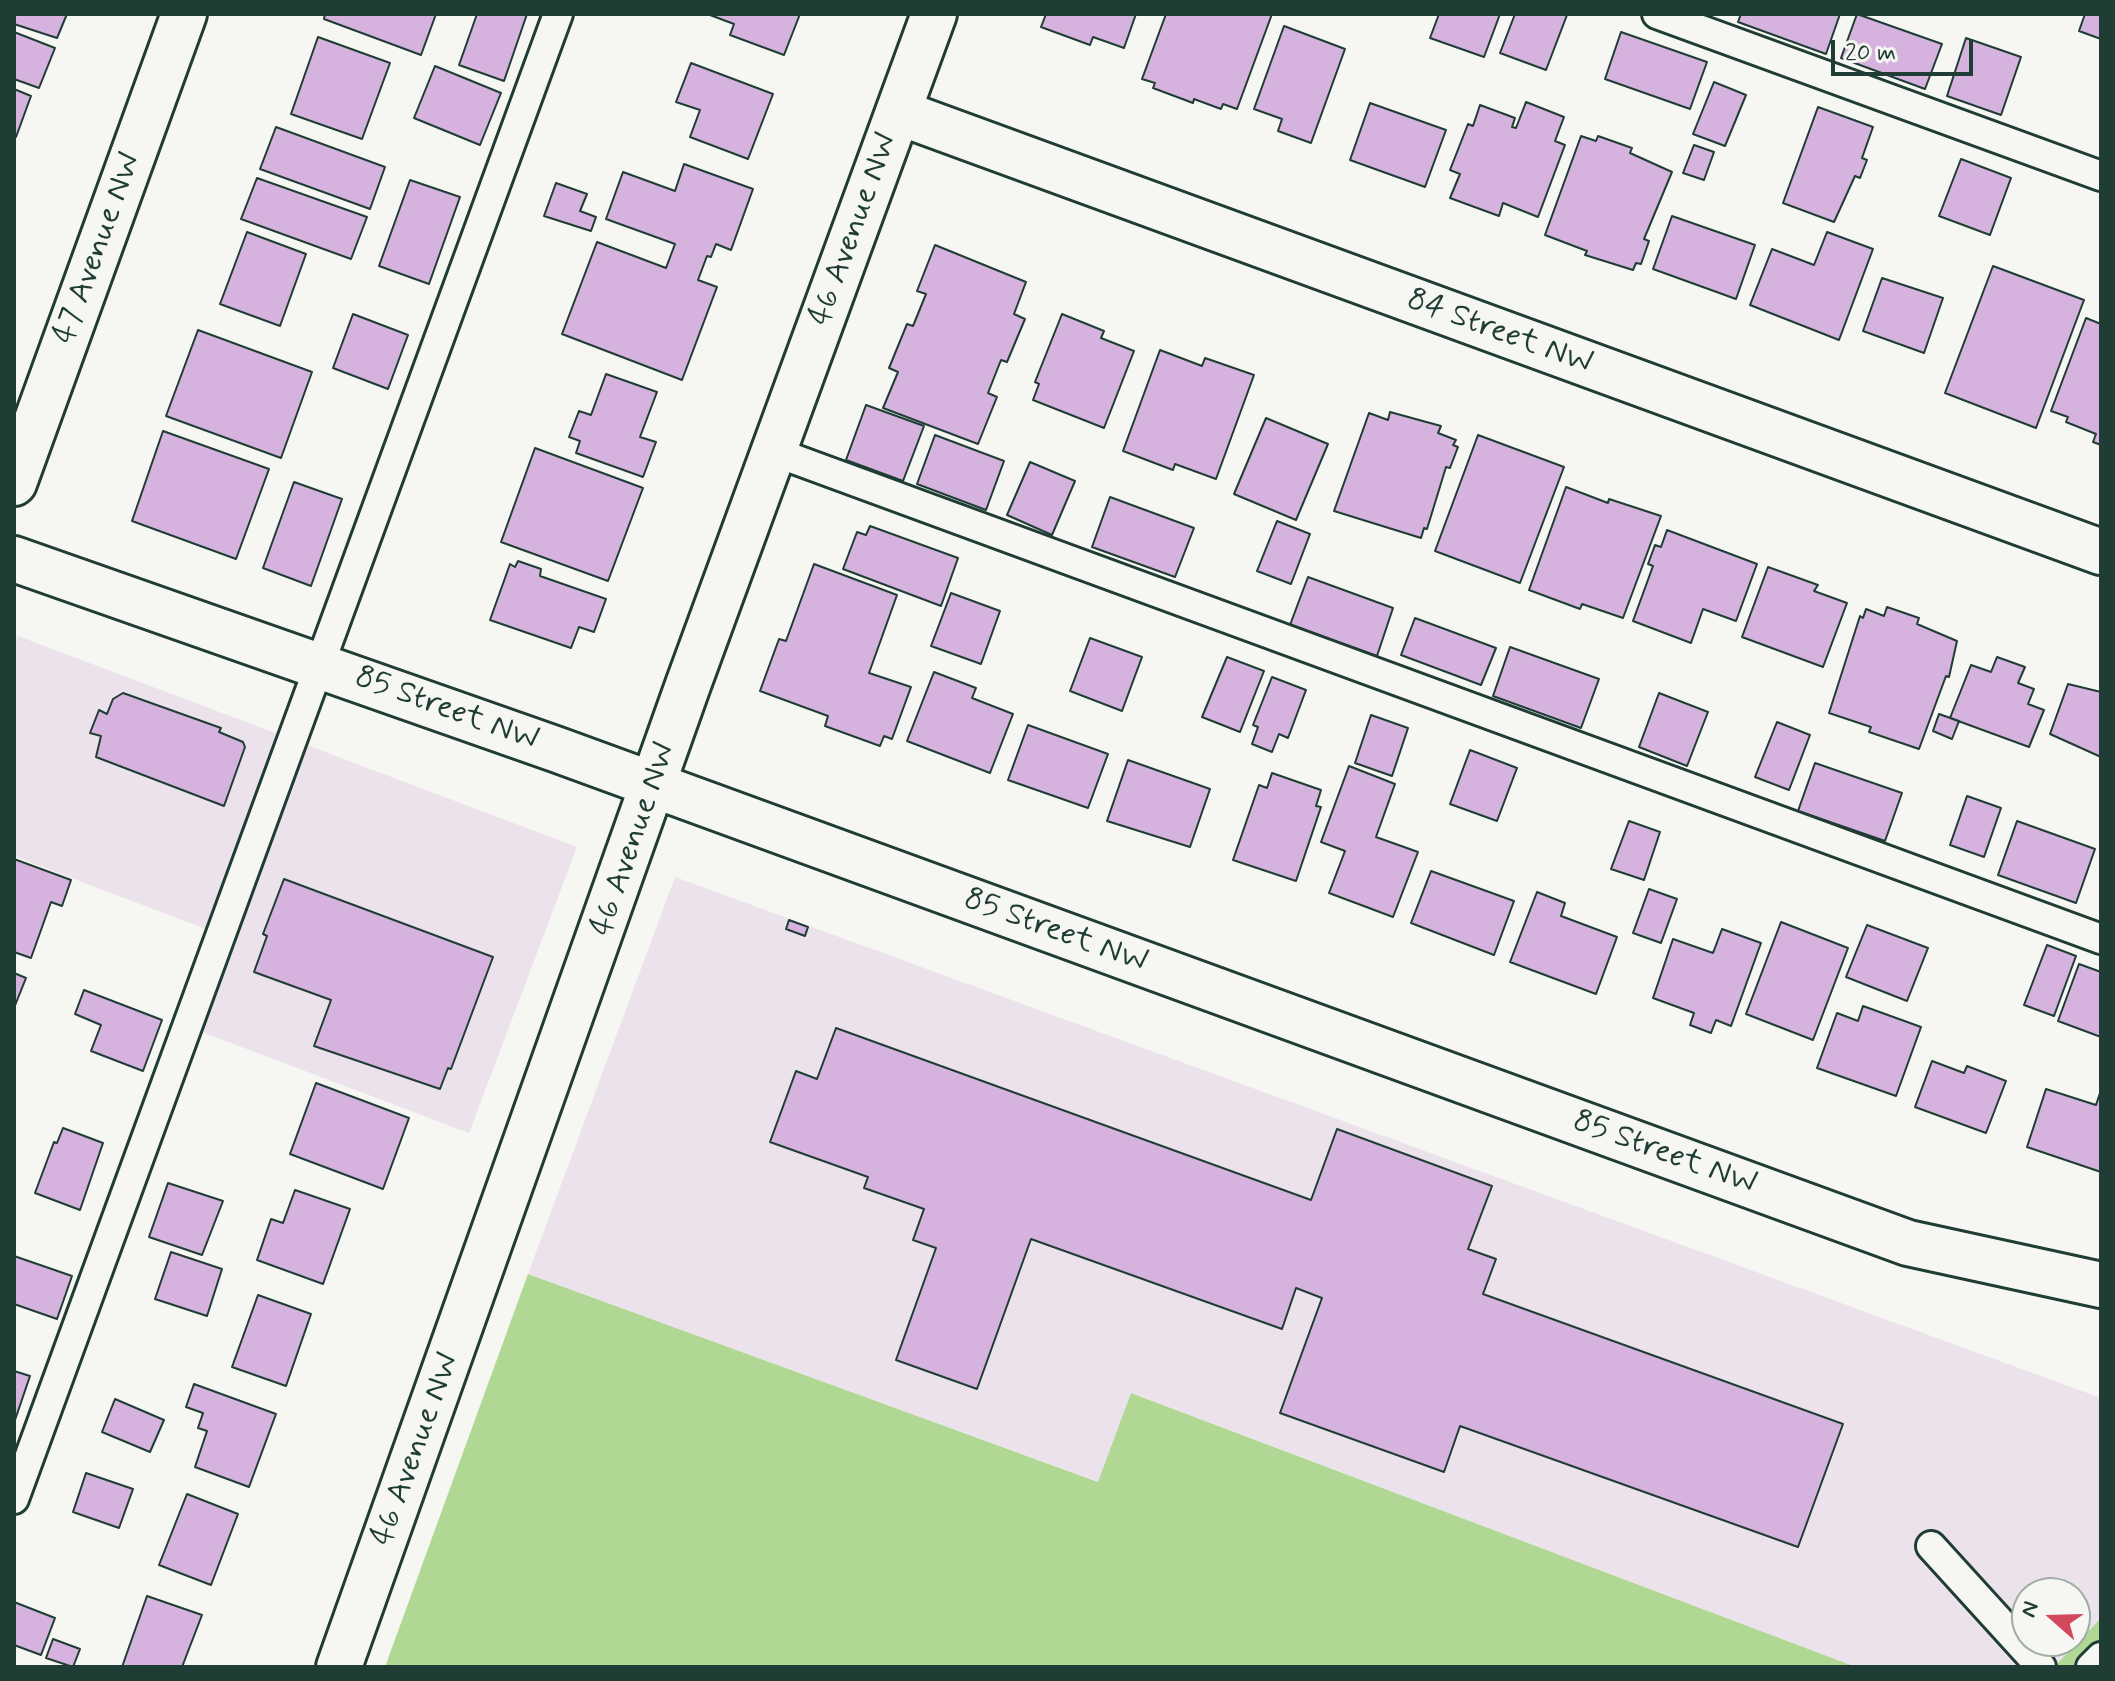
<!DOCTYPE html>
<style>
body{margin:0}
#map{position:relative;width:2115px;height:1681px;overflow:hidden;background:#f6f6f2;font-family:Mynerve,sans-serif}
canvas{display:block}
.frame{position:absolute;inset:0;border:16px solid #1f3d34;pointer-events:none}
.north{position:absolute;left:2011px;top:1577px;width:80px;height:80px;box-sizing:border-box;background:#f6f6f2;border:2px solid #a0aca6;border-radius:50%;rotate:290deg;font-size:22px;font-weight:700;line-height:32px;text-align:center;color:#1f3d34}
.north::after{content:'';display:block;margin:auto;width:28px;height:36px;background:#d1495b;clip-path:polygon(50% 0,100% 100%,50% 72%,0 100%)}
.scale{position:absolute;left:1831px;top:40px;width:142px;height:36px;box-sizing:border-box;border:4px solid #1f3d34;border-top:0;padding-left:10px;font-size:24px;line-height:28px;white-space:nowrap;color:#1f3d34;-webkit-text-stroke:6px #f6f6f2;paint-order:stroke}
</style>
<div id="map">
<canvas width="2115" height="1681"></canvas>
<div class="frame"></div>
<div class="north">N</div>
<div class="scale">20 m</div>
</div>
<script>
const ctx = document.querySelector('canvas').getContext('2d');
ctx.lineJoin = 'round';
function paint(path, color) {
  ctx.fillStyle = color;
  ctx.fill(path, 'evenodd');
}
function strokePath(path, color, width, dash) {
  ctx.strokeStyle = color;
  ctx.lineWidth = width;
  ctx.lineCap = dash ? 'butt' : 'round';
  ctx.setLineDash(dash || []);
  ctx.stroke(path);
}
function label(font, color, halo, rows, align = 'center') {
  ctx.font = font + ' Mynerve,sans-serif';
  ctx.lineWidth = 6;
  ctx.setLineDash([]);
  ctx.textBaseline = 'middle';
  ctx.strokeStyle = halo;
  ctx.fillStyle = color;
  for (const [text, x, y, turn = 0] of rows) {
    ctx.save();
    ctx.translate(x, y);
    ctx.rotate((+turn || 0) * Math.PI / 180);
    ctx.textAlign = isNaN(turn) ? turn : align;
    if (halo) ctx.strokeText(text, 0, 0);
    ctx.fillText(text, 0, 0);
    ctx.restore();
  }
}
paint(new Path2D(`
 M18,636L577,847L469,1133L202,1032L237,941L14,856V646Z
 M675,877L2101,1398V1618L2054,1667H1856L1132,1393L1099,1482L528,1274ZM2027,1593H2075V1641H2027Z`), '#ece2ec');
paint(new Path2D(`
 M528,1274L1098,1482L1131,1393L1856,1667H385Z
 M2101,1618V1667H2054Z`), '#b0d793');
const building = new Path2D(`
 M14,14H67L57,38L14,24Z
 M325,14H436L421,55L324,19Z
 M477,14H527L504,81L459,65Z
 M800,14L784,55L730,35L734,24L710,15Z
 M1046,14H1136L1124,48L1093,37L1090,45L1041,27Z
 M1166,14H1272L1237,109L1223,104L1221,109L1194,99L1193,103L1153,88L1155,83L1142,79Z
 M1439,14H1500L1484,57L1430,38Z
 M1515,14L1567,15L1546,70L1500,53Z
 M1741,14H1840L1826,54L1738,22Z
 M1857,14L1942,44L1925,89L1841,58Z
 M2085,14H2101V39L2079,31Z
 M1284,26L1345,49L1311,143L1278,131L1282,119L1254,109Z
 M14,32L55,48L39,88L14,79Z
 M1621,32L1707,62L1690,109L1605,79Z
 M318,37L390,63L362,139L291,114Z
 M1966,38L2021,57L2001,115L1947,96Z
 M691,63L773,94L748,159L690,137L700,110L676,102Z
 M435,66L501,93L480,145L414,118Z
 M1714,82L1746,95L1725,146L1693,134Z
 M14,89L31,96L16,137L14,135Z
 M1526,102L1564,117L1555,141L1565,145L1538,217L1503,203L1499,216L1450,198L1460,174L1450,170L1468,124L1473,126L1480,105L1515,118L1512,127L1516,128Z
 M1370,103L1446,130L1425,187L1350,160Z
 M1818,107L1873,127L1862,158L1867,160L1860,178L1855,176L1834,222L1783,203Z
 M276,127L385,167L370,209L260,169Z
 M1581,136L1596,141L1598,136L1632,148L1630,153L1672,172L1644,239L1649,241L1641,264L1636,263L1633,270L1585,255L1587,251L1545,235Z
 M1694,145L1714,152L1704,180L1683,173Z
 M1961,159L2011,178L1990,235L1939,216Z
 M684,164L753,189L731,250L716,244L711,257L707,256L698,280L717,287L682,380L562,334L597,242L666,268L675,244L606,219L623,172L675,191Z
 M257,178L367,217L351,259L241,219Z
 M410,180L460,197L429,284L379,266Z
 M556,183L587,194L580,211L596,217L591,231L544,216Z
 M1672,216L1755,245L1736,299L1653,269Z
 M247,232L306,254L280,326L220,304Z
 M1827,232L1873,249L1839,340L1750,305L1772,249L1814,265Z
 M935,245L1026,282L1014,314L1025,319L1007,362L1001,360L988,393L997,397L978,444L883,408L898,372L889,368L907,324L913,326L926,294L917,291Z
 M1993,266L2084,300L2036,428L1945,393Z
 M1882,278L1943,298L1924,353L1863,331Z
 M353,314L408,335L388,389L333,368Z
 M1062,314L1104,331L1101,338L1134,351L1104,428L1033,400L1039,384L1035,382Z
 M2086,318L2101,324V445L2093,442L2096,434L2066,422L2068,417L2051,411Z
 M198,330L312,372L281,458L166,416Z
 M1160,350L1202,366L1205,358L1254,375L1216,479L1175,464L1173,470L1123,451Z
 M606,374L657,392L640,437L656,442L643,477L576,453L580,441L569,437L579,411L591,415Z
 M866,405L924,426L903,481L846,460Z
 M1390,412L1441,426L1438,433L1456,440L1453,445L1458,447L1450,468L1446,467L1427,529L1424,528L1421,538L1334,511L1369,413L1388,420Z
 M1266,418L1328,444L1296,520L1234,494Z
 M163,431L269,469L236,559L132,521Z
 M935,435L1004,461L986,510L917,484Z
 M1478,435L1564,467L1520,583L1435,551Z
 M535,448L643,488L608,581L501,542Z
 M1030,462L1075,481L1052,535L1007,515Z
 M294,482L342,499L311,586L263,568Z
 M1566,487L1608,503L1609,499L1661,516L1623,618L1582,604L1580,609L1529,590Z
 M1110,497L1194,528L1175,577L1092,547Z
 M1277,521L1310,534L1291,584L1257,571Z
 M870,526L958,558L941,606L843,569L857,532L866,535Z
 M1667,530L1757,564L1736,621L1703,609L1691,643L1633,621L1653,566L1648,564L1655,545L1661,547Z
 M518,561L541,569L540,576L606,599L594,632L579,627L571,648L490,620L510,564L515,567Z
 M814,564L897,595L869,673L911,687L892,739L884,736L880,746L825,726L828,716L760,691L779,639L786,641Z
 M1768,567L1818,585L1814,591L1847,603L1823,667L1742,637Z
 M1308,577L1393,608L1377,656L1290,625Z
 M951,593L1000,611L981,664L931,646Z
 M1887,607L1919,618L1917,624L1957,641L1949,677L1946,676L1919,749L1869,732L1871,727L1829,713L1860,616L1863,618L1866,609L1884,616Z
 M1415,618L1496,648L1481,685L1401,655Z
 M1090,638L1142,657L1122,711L1070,691Z
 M1510,647L1599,679L1581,728L1493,696Z
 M1227,657L1264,671L1240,732L1202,717Z
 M1997,657L2025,667L2018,683L2034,689L2028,704L2044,710L2029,747L1950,718L1971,665L1991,672Z
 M934,672L976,688L972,698L1013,714L990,773L907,741Z
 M1272,677L1306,690L1288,738L1279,734L1272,752L1252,744L1258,727L1253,725Z
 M2068,684L2101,692V757L2050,734Z
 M123,693L221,728L219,732L243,742L245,747L224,806L96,757L101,736L90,733L99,710L107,714L113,699Z
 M1659,693L1708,712L1687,766L1639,747Z
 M1939,714L1959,721L1952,739L1933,731Z
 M1371,715L1408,728L1392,776L1355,763Z
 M1777,722L1810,735L1789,790L1755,777Z
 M1028,725L1108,754L1088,808L1008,780Z
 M1470,750L1517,768L1497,821L1450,804Z
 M1128,760L1210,789L1190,847L1107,821Z
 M1815,763L1902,793L1885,841L1798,811Z
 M1349,766L1395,784L1376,837L1418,852L1393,917L1329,893L1345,851L1321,842Z
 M1272,773L1321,790L1316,806L1321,807L1296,881L1233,860L1259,785L1267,788Z
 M1967,796L2001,808L1984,857L1950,845Z
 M1629,821L1660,832L1644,880L1611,869Z
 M2017,821L2095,849L2076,903L1998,875Z
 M14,859L71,880L62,906L51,902L31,958L14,952Z
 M1431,871L1514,901L1494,955L1411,923Z
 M284,879L493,957L451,1069L448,1068L440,1089L314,1046L331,1000L254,972L267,936L263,934Z
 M1649,889L1677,899L1661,943L1633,933Z
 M1537,892L1565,903L1561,916L1617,937L1596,994L1510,962Z
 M789,920L808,927L805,936L786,929Z
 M1781,922L1848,948L1813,1040L1746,1014Z
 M1867,925L1928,948L1907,1001L1846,977Z
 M1722,929L1761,943L1731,1026L1716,1020L1711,1033L1690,1025L1694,1013L1653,998L1673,939L1713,953Z
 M2047,945L2076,956L2054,1016L2024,1005Z
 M2079,964L2101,972V1037L2058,1021Z
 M14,973L26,978L14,1008Z
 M84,990L162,1020L143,1071L91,1051L101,1025L75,1014Z
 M1863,1006L1921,1027L1896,1096L1817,1068L1837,1013L1858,1021Z
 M836,1028L1311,1200L1337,1129L1492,1186L1468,1249L1496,1259L1483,1294L1843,1424L1798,1547L1460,1426L1444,1472L1280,1413L1322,1298L1296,1288L1282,1329L1031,1239L977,1389L896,1360L936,1248L913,1240L924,1209L864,1188L868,1177L770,1142L796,1071L817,1079Z
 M1932,1061L1964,1073L1967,1066L2006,1081L1986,1133L1915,1107Z
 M316,1083L409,1118L383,1189L290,1154Z
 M2046,1089L2096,1105L2101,1090V1172L2027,1147Z
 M63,1128L103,1143L80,1210L35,1193L54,1142L57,1143Z
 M168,1183L223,1201L202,1255L149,1237Z
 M295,1190L350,1209L323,1284L257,1260L271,1219L283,1223Z
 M171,1252L222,1269L207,1316L155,1299Z
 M14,1256L72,1276L57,1319L14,1304Z
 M258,1295L311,1314L286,1386L232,1367Z
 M14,1371L30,1376L15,1420L14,1419Z
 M194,1384L276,1414L249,1487L195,1467L207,1431L198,1428L203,1413L186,1407Z
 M115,1399L164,1420L150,1452L102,1432Z
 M86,1473L133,1489L119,1528L73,1512Z
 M187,1494L238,1514L211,1585L159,1565Z
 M147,1596L202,1615L182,1667H122Z
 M14,1602L55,1618L41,1655L14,1645Z
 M53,1639L80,1649L73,1667L46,1658Z`);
paint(building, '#d5b3de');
strokePath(building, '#1f3d34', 2);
const lane = new Path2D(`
 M1657,14L2101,176
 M775,452L2101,939
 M14,1499L558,14
 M1931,1546L2041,1667
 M2091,1667L2101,1657`);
const street = new Path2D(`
 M898,112L2101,552
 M14,483L184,14
 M339,1667L688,685L934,14`);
const secondary = new Path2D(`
 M14,559L558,750L1908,1243L2101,1285`);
strokePath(lane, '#1f3d34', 34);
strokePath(street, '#1f3d34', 50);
strokePath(secondary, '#1f3d34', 50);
strokePath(lane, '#f6f6f2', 28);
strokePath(street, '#f6f6f2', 44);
strokePath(secondary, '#f6f6f2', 44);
label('32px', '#1f3d34', '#f6f6f2', [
 ["46 Avenue NW",855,230,-70],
 ["47 Avenue NW",99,249,-70],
 ["84 Street NW",1499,333,20],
 ["85 Street NW",446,710,20],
 ["46 Avenue NW",635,840,-71],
 ["85 Street NW",1055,932,20],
 ["85 Street NW",1664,1154,20],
 ["46 Avenue NW",417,1450,-70]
]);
</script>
